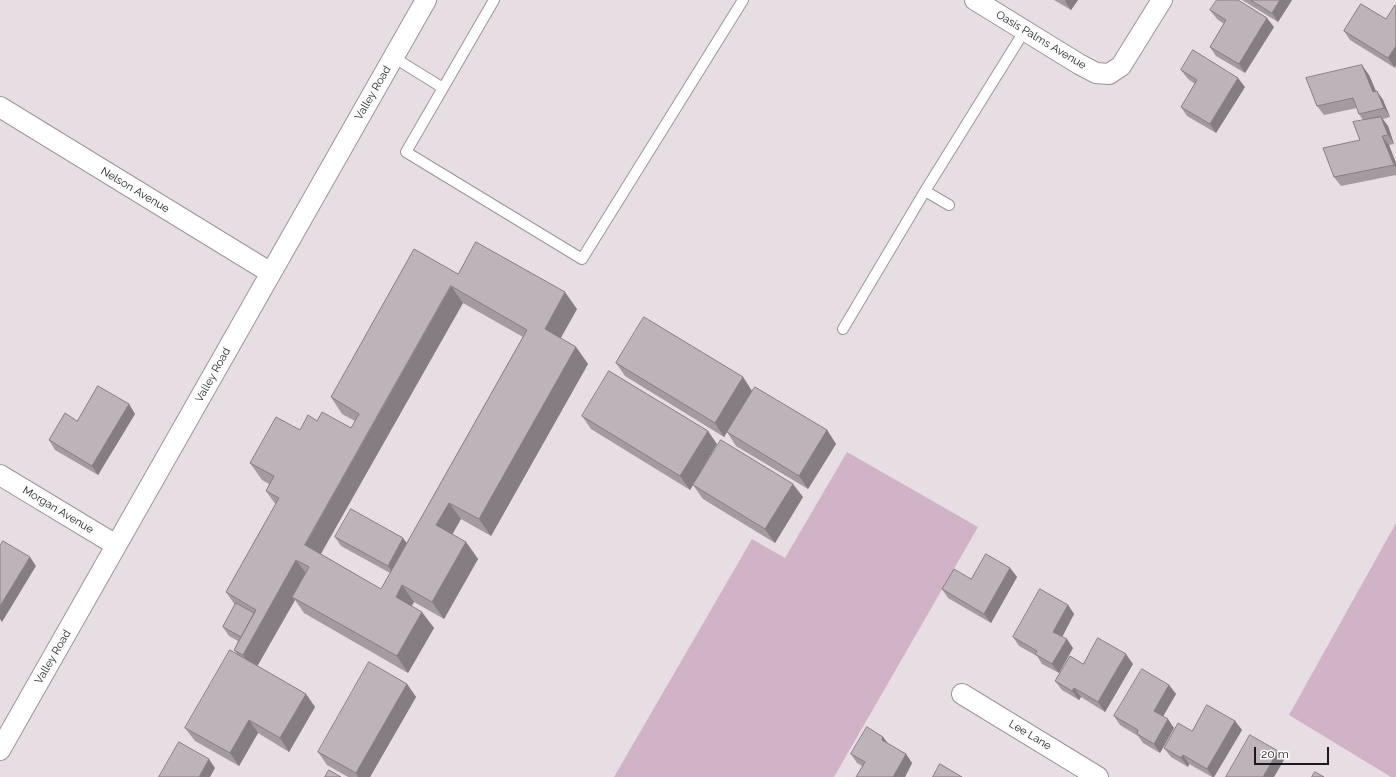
<!DOCTYPE html>
<style>
body{margin:0}
#map{position:relative;width:1396px;height:777px;overflow:hidden;background:#e7dee4;font-family:Raleway,sans-serif}
canvas{display:block}
.scale{position:absolute;left:1254px;top:747px;width:75px;height:18px;box-sizing:border-box;border:2px solid #1d1a1c;border-top:0;padding-left:5px;font-size:12px;line-height:14px;white-space:nowrap;color:#1d1a1c;-webkit-text-stroke:3px #fff;paint-order:stroke}
</style>
<div id="map">
<canvas width="1396" height="777"></canvas>
<div class="scale">20 m</div>
</div>
<script>
const ctx = document.querySelector('canvas').getContext('2d');
ctx.lineJoin = 'round';
function paint(path, color) {
  ctx.fillStyle = color;
  ctx.fill(path, 'evenodd');
}
function strokePath(path, color, width, dash) {
  ctx.strokeStyle = color;
  ctx.lineWidth = width;
  ctx.lineCap = dash ? 'butt' : 'round';
  ctx.setLineDash(dash || []);
  ctx.stroke(path);
}
function label(font, color, halo, rows, align = 'center') {
  ctx.font = font + ' Raleway,sans-serif';
  ctx.lineWidth = 3.5;
  ctx.setLineDash([]);
  ctx.textBaseline = 'middle';
  ctx.strokeStyle = halo;
  ctx.fillStyle = color;
  for (const [text, x, y, turn = 0] of rows) {
    ctx.save();
    ctx.translate(x, y);
    ctx.rotate((+turn || 0) * Math.PI / 180);
    ctx.textAlign = isNaN(turn) ? turn : align;
    if (halo) ctx.strokeText(text, 0, 0);
    ctx.fillText(text, 0, 0);
    ctx.restore();
  }
}
paint(new Path2D(`
 M847,452L978,527L834,777H614L752,539L785,558Z
 M1396,523V777H1391L1289,715Z`), '#d1b3c7');
const lane = new Path2D(`
 M494,0L406,152L582,259L743,0
 M393,57L443,88
 M925,191L949,205
 M843,329L925,191L1025,30`);
const street = new Path2D(`
 M975,0L1079,64L1096,73L1109,74L1121,66L1162,0
 M0,107L271,273
 M0,475L116,545
 M962,694L1098,777
 M0,750L426,0`);
strokePath(lane, '#9d949a', 12);
strokePath(street, '#9d949a', 22);
strokePath(lane, '#fff', 10);
strokePath(street, '#fff', 20);
paint(new Path2D(`
 M1054,0H1078L1071,10Z
 M1242,0H1292L1278,22Z
 M1361,4L1395,68L1350,40L1344,31Z
 M1210,10L1274,27L1245,73L1216,56L1210,47L1224,24L1217,19Z
 M1181,70L1245,87L1216,133L1187,116L1181,107L1195,84L1188,79Z
 M1369,75L1376,91H1377L1383,100L1390,117L1383,119L1388,126L1394,144L1389,145L1396,163V175L1341,186L1334,177L1360,140L1363,120L1359,114L1357,108L1324,115L1317,106Z
 M458,274L577,309L561,338L576,347L588,364L491,536L461,519L452,534L466,542L478,559L444,619L414,602L412,606L434,628L408,673L304,613L295,600L257,666L306,694L315,707L289,752L258,733L239,766L195,741L185,728L237,654L234,650L238,641L229,636L223,627L235,605L226,592L276,505L266,491L269,484L262,480L250,463L300,430L317,421L351,428L355,421L342,414L331,397ZM463,303L523,337L407,543L335,537L341,546L390,573L381,589L321,554Z
 M616,363L743,377L752,391L724,437L625,376Z
 M129,404L135,414L98,475L55,450L49,440L77,421Z
 M582,416L717,444L690,490L591,429Z
 M827,430L836,444L808,489L736,446L727,432Z
 M693,485L803,497L775,543L703,499Z
 M1010,568L1017,577L991,623L948,598L942,589L971,579Z
 M1068,605L1074,614L1062,637L1073,648L1059,673L1042,664L1037,656L1019,646L1013,637Z
 M1083,664H1133L1105,712L1081,697L1079,700L1062,690L1055,681Z
 M407,684L416,697L370,777H348L327,765L318,752Z
 M1169,685L1176,694L1163,716L1174,728L1160,753L1143,743L1138,736L1120,725L1114,716Z
 M1235,721L1242,730L1214,777H1212L1189,764L1188,767L1171,757L1164,748L1192,731Z
 M883,737L888,744L906,754L912,763L905,777H856L862,766L857,763L851,754Z`), '#a39ba0');
paint(new Path2D(`
 M1066,0H1078L1071,10L1065,1Z
 M1280,0H1292L1278,22L1272,13Z
 M1267,18L1274,27L1245,73L1239,64Z
 M1396,46V65L1395,68L1388,58Z
 M1362,65L1369,75L1380,101L1373,92Z
 M1238,78L1245,87L1216,133L1210,124Z
 M1377,91L1383,100L1390,117L1384,108Z
 M1381,117L1388,126L1394,144L1388,135Z
 M1382,136L1389,145L1396,163V168L1394,165Z
 M451,286L463,303L316,562L305,545Z
 M565,292L577,309L556,346L545,329Z
 M576,347L588,364L491,536L479,519Z
 M743,377L752,391L724,437L715,423Z
 M129,404L135,414L98,475L92,466Z
 M827,430L836,444L808,489L799,476Z
 M708,431L717,444L690,490L680,476Z
 M793,484L803,497L775,543L765,529Z
 M449,503L461,519L448,542L436,525Z
 M403,538L410,547L394,575L388,566Z
 M466,542L478,559L444,619L432,602Z
 M30,557L36,566L2,622L0,619V606Z
 M296,560L308,576L292,597L295,600L254,672L243,655Z
 M1010,568L1017,577L991,623L984,614Z
 M402,585L414,602L407,613L396,597Z
 M1068,605L1074,614L1060,641L1053,632Z
 M422,612L434,628L408,673L397,656Z
 M1067,639L1073,648L1059,673L1052,664Z
 M1126,654L1133,664L1105,712L1098,702Z
 M407,684L416,697L370,777H358L356,773Z
 M1169,685L1176,694L1161,720L1154,711Z
 M1074,688L1081,697L1079,700L1072,691Z
 M306,694L315,707L289,752L280,738Z
 M1168,719L1174,728L1160,753L1154,744Z
 M249,720L258,733L239,766L230,753Z
 M1235,721L1242,730L1214,777H1213L1207,769Z
 M883,737L890,746L882,740Z
 M1278,751L1284,760L1274,777H1263Z
 M906,754L912,763L905,777H893Z
 M1183,755L1189,764L1188,767L1181,758Z
 M209,759L215,768L210,777H199Z`), '#847e82');
const building = new Path2D(`
 M1217,0H1238L1267,18L1239,64L1210,47L1226,20L1210,10Z
 M1251,0H1280L1272,13Z
 M1361,4L1386,19L1395,5L1396,6V46L1388,58L1344,31Z
 M1193,50L1238,78L1210,124L1181,107L1197,80L1181,70Z
 M1362,65L1373,92L1377,91L1384,108L1359,114L1353,98L1317,106L1306,78Z
 M1381,117L1388,135L1382,136L1394,165L1334,177L1323,148L1360,140L1353,122Z
 M476,242L565,292L545,329L576,347L479,519L449,503L436,525L466,542L432,602L402,585L396,597L422,612L397,656L292,597L309,567L296,560L243,655L234,650L256,610L226,592L279,498L266,491L274,476L250,463L276,417L300,430L308,415L317,421L322,412L351,428L359,414L331,397L414,249L458,274ZM451,286L527,330L381,589L305,545Z
 M644,317L743,377L715,423L616,363Z
 M609,371L708,431L680,476L582,416Z
 M98,386L129,404L92,466L49,440L65,413L77,421Z
 M755,387L827,430L799,476L727,432Z
 M721,440L793,484L765,529L693,485Z
 M351,509L403,538L388,566L335,537Z
 M3,541L30,557L0,606V546Z
 M986,554L1010,568L984,614L942,589L954,569L971,579Z
 M1040,589L1068,605L1053,632L1067,639L1052,664L1035,654L1037,651L1013,637Z
 M236,603L254,613L241,637L223,627Z
 M1098,638L1126,654L1098,702L1074,688L1072,691L1055,681L1070,656L1083,664Z
 M230,650L306,694L280,738L249,720L230,753L185,728Z
 M369,662L407,684L356,773L318,752Z
 M1142,669L1169,685L1154,711L1168,719L1154,744L1137,734L1138,730L1114,716Z
 M1207,705L1235,721L1207,769L1183,755L1181,758L1164,748L1178,723L1192,731Z
 M867,727L883,737L882,740L906,754L893,777H856L865,762L851,754Z
 M1250,735L1278,751L1263,777H1226Z
 M179,742L209,759L199,777H159Z
 M940,764L962,777H933Z
 M329,770L341,777H325Z
 M1315,772L1324,777H1312Z`);
paint(building, '#bdb4ba');
strokePath(building, '#847e82', 1);
label('11px', '#1d1a1c', '#fff', [
 ["Oasis Palms Avenue",1041,40,31],
 ["Valley Road",373,93,-60],
 ["Nelson Avenue",135,190,31],
 ["Valley Road",213,375,-61],
 ["Morgan Avenue",58,510,31],
 ["Valley Road",53,657,-60],
 ["Lee Lane",1030,735,31]
]);
</script>
